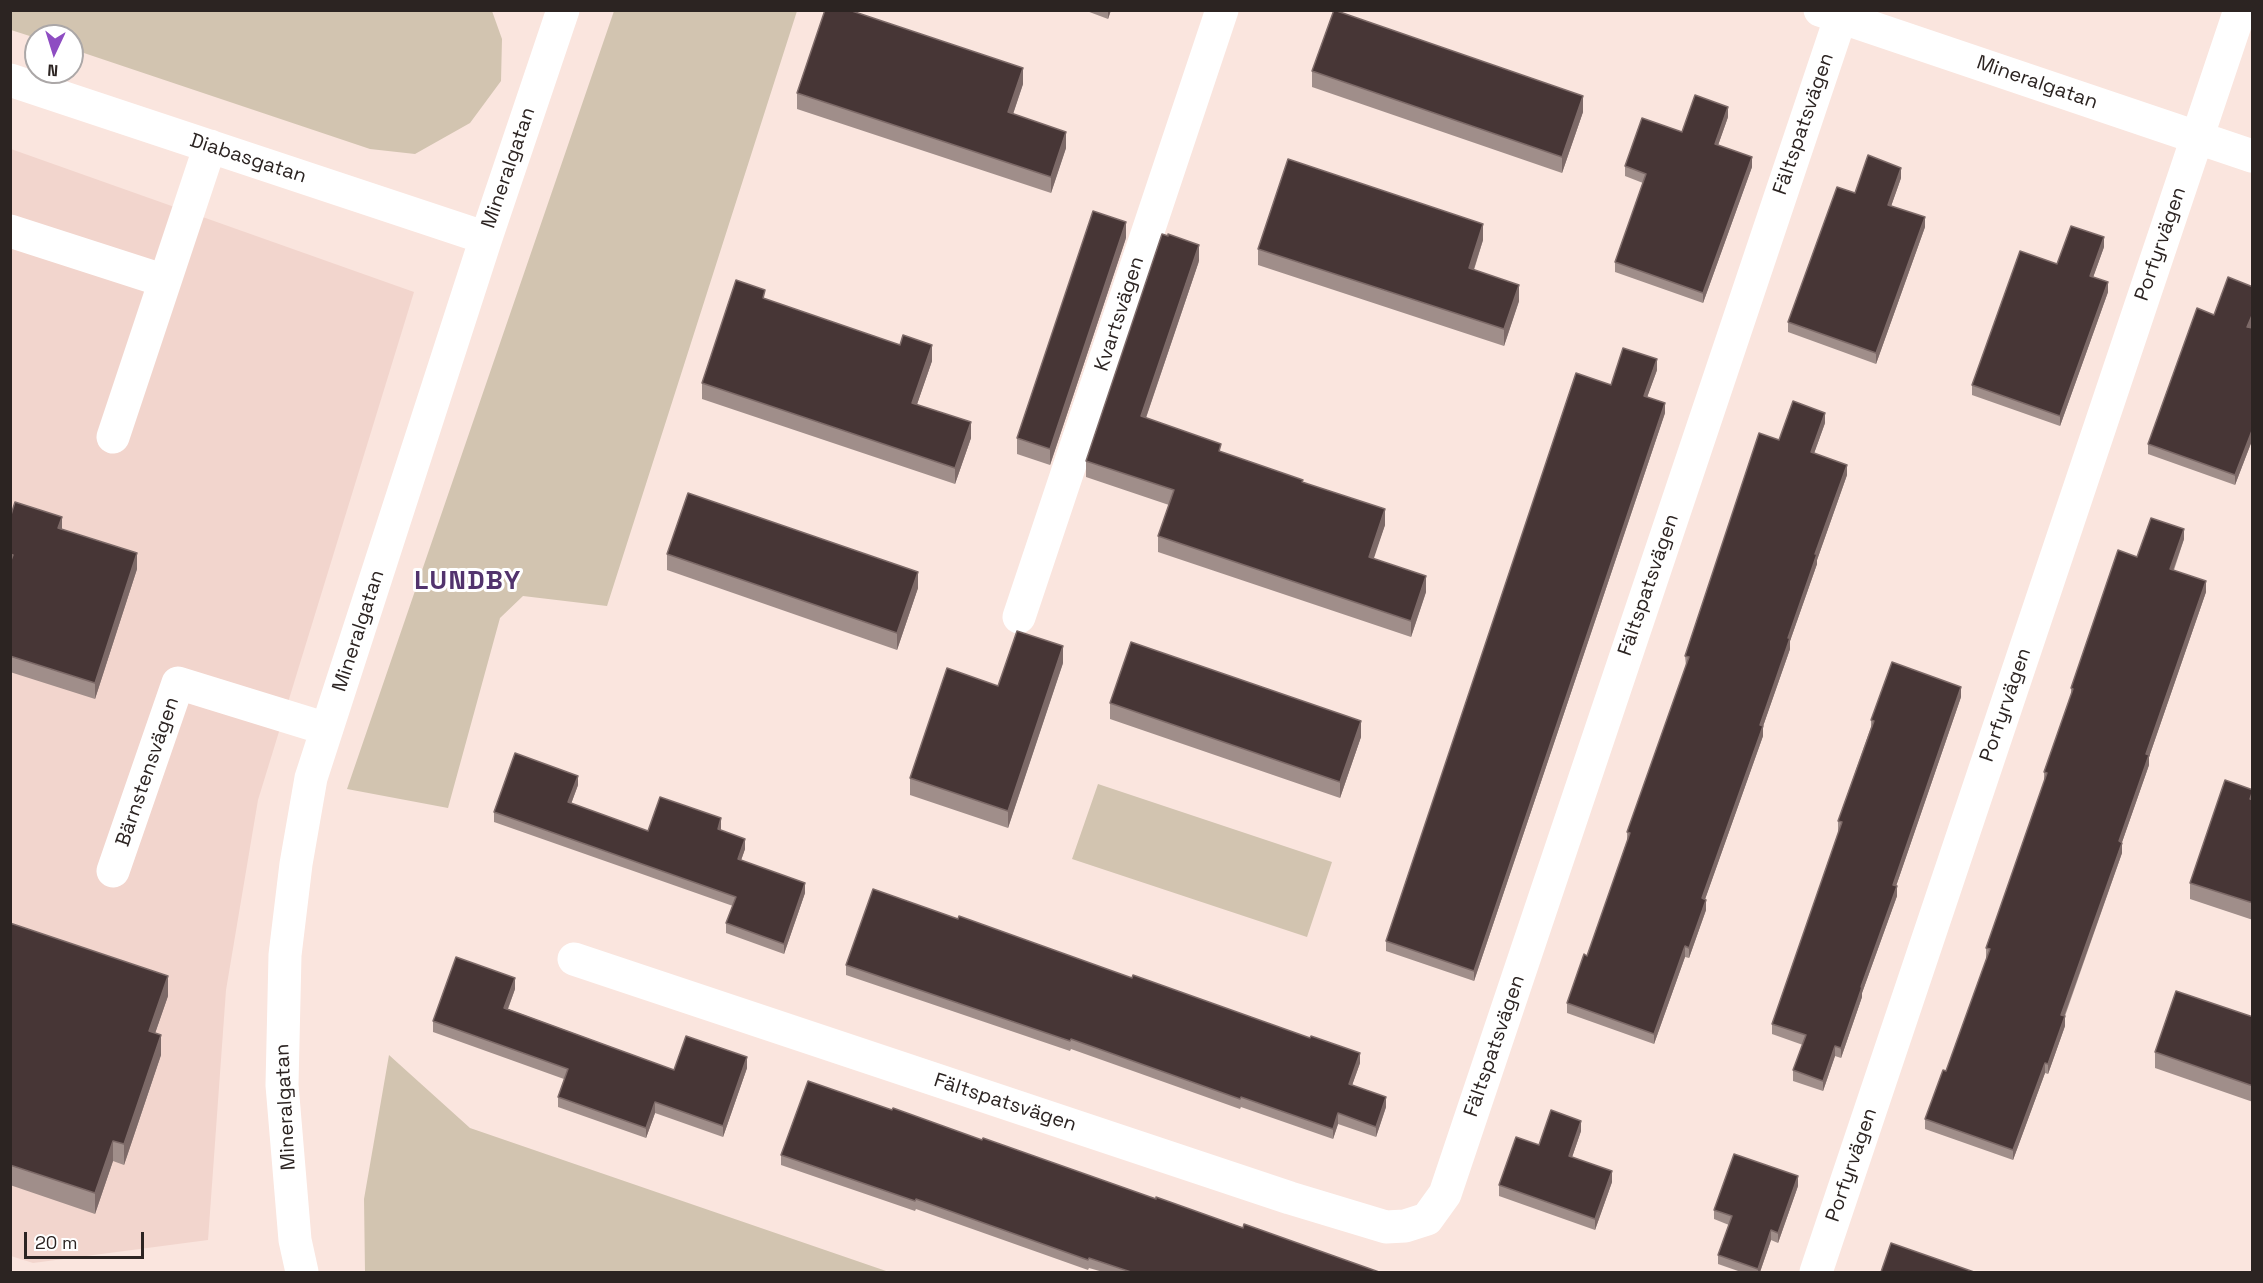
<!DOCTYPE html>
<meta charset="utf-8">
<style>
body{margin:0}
#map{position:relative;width:2263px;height:1283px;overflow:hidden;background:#fae5de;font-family:"Space Grotesk",sans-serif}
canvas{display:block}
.frame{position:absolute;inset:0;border:12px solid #2c2422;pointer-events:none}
.north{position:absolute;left:24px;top:24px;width:60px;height:60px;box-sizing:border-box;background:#fff;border:2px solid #aba7a7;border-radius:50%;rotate:184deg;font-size:16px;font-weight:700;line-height:24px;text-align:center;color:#2c2422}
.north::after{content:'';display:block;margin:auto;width:21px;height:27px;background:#8e4dc2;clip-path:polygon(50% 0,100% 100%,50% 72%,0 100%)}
.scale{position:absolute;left:24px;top:1232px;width:120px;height:27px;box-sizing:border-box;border:3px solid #2c2422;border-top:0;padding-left:8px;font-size:18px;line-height:21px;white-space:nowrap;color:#2c2422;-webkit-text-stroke:4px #fff;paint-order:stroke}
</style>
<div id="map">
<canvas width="2263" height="1283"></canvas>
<div class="frame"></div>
<div class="north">N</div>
<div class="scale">20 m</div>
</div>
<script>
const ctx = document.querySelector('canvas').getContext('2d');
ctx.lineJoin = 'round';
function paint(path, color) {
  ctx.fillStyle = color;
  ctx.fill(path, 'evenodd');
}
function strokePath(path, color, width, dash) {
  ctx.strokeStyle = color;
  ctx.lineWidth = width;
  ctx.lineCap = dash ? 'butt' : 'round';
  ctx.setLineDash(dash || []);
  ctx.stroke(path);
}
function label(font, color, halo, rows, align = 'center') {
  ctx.font = font + ' "Space Grotesk",sans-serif';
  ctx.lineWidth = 6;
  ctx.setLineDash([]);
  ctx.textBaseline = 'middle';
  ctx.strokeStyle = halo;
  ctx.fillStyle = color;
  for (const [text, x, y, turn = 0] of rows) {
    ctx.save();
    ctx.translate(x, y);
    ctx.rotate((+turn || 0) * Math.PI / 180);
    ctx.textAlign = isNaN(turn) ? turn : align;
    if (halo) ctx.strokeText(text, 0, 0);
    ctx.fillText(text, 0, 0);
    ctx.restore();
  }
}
paint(new Path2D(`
 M11,149L414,292L258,800L226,990L208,1240L33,1263L11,1256Z`), '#f2d5cd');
paint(new Path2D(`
 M10,11H492L502,39L501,81L470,123L415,154L370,149L72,49V36H36V38L11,30Z
 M614,11H797L607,606L523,596L500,618L448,808L347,789Z
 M1098,784L1332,862L1307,937L1072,859Z
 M389,1055L470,1128L889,1272H365L364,1199Z`), '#d2c4b0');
strokePath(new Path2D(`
 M1820,10L2252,156
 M10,80L486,238
 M10,231L165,281
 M113,437L210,146
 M1019,617L1222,10
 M113,871L178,683L327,729
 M574,959L1290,1198L1386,1227L1405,1226L1427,1219L1445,1194L1843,10
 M302,1272L295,1240L282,1085L285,955L296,864L311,778L486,238L563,10
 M1816,1272L2240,10`), '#fff', 33);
paint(new Path2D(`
 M1084,10H1111L1108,19Z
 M1312,71L1583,112L1562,173L1312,87Z
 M1023,84L1013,114L1066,148L1051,193L797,109V93Z
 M1728,117L1718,145L1752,167L1703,303L1615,272V262L1643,183L1625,176V166L1682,132Z
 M1901,178L1891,206L1925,227L1876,364L1788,332V322L1855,193Z
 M1126,238L1050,465L1017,454V438Z
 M1483,240L1474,270L1519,301L1504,346L1258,265V249Z
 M2104,247L2093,277L2108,292L2060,426L1972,395V385L2057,264Z
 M1199,261L1146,418L1221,452L1303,482L1385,525L1373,558L1426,592L1411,637L1158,552V536L1169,505L1086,477V461Z
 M2253,287V323L2251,328H2253V438L2235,485L2148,454V444L2214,315Z
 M765,299L932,361L917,404L971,438L955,484L702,399V383Z
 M1657,370L1647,397L1665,413L1474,981L1386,951V941L1611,385Z
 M1825,423L1814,453L1847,475L1817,560V564L1790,641V649L1763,726V736L1705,899L1706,910L1689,958L1685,957L1654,1044L1567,1013V1003L1587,956L1627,842V832L1686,666L1685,656L1779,440Z
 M10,518L62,529L137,569L95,699L10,672Z
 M2184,539L2174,570L2206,592L2149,757V765L2122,842V853L2065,1016V1026L2048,1074L2045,1073L2013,1160L1925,1129V1119L1946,1071L1987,958H1986V948L2044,783V772L2071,696V688L2137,557Z
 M667,554L918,588L897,650L667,570Z
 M1063,663L1008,828L910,795V778L998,686Z
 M1961,697L1896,886L1897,896L1862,993V997L1841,1058L1835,1056L1823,1091L1793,1081V1070L1803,1045L1772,1034V1024L1839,831H1838V821L1871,727V720Z
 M1110,703L1361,737L1340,798L1110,719Z
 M578,785L571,804L648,831L721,828V830L745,849L741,860L805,893L784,954L726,933V923L733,906L494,822V812Z
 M2253,790V920L2190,899V883Z
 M10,901L11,924L168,996L155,1033L161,1055L124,1165L113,1161L95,1214L10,1185Z
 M846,965L1360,1063L1352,1085L1386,1107L1376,1137L1338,1124L1333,1139L1241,1107L1240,1109L1071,1049L1070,1051L846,975Z
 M515,989L508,1009L674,1070L747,1068L723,1137L655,1113L646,1138L558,1107V1097L564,1079L433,1032V1021Z
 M2253,1017V1102L2155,1068V1052Z
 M892,1110L1156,1199L1379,1272H1103L1089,1268L1088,1270L916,1209L915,1211L781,1165V1155Z
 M1581,1131L1572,1157L1612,1182L1595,1230L1499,1196V1185L1539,1145Z
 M1798,1186L1778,1243L1771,1240L1760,1272H1741L1718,1264V1255L1729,1225L1714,1219V1210Z`), '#a08e8a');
paint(new Path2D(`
 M1108,10H1111L1108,19Z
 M1023,68V84L1008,129V112Z
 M1583,96V112L1562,173V157Z
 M1728,107V117L1715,154V144Z
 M1066,132V148L1051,193V177Z
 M1752,157V167L1703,303V293Z
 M1901,168V178L1888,215V205Z
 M1925,217V227L1876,364V353Z
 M1126,222V238L1050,465V449Z
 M1483,224V240L1469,284V268Z
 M2104,237V247L2090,286V276Z
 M1199,245V261L1141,432V416Z
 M2108,282V292L2060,426V416Z
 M1519,285V301L1504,346V329Z
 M2253,313V323L2247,337V327Z
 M932,345V361L912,419V403Z
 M1657,359V370L1644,406V396Z
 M1665,403V413L1474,981V971Z
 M1825,413V423L1811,462V452Z
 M971,422V438L955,484V468Z
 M2253,428V438L2235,485V475Z
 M1847,465V475L1817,560V564L1790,641V649L1760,735V725L1788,638L1815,554Z
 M1385,509V525L1369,573V557Z
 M62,517V533L58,528Z
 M2184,529V539L2170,579V569Z
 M137,553V569L95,699V683Z
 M918,572V588L897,650V633Z
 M1426,576V592L1411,637V621Z
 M2206,581V592L2149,757V765L2119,851V841L2146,754Z
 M1063,646V663L1008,828V811Z
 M1961,687V697L1893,895V885Z
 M1361,721V737L1340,798V782Z
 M1763,726V736L1702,908V898Z
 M578,776V785L568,812V802Z
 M721,818V828L718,839V829Z
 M745,839V849L738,869V859Z
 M2122,843V853L2061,1025V1015Z
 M805,883V893L784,954V944Z
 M1897,886V896L1862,993V997L1841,1058V1048L1861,987Z
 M1706,900V910L1689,958V948Z
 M12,902V922L10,926V905Z
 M1685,946V957L1654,1044V1034Z
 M168,976V996L149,1051V1031Z
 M515,978V989L504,1019V1008Z
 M2065,1016V1026L2048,1074V1064Z
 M161,1035V1055L124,1165V1144Z
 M1835,1046V1056L1823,1091V1081Z
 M1360,1053V1063L1349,1094V1084Z
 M747,1057V1068L723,1137V1126Z
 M2045,1063V1073L2013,1160V1150Z
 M1386,1097V1107L1376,1137V1127Z
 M655,1102V1113L646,1138V1128Z
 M1338,1113V1124L1333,1139V1129Z
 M1581,1121V1131L1569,1166V1156Z
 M113,1141V1161L95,1214V1193Z
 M1612,1171V1182L1595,1230V1219Z
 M1798,1176V1186L1778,1243V1233Z
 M1771,1230V1240L1760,1272H1758V1269Z`), '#7d6a68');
const building = new Path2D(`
 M825,10H849L1023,68L1008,112L1066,132L1051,177L797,93Z
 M1334,10L1583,96L1562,157L1312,71Z
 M1695,95L1728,107L1715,144L1752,157L1703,293L1615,262L1646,174L1625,166L1642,118L1682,132Z
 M1868,155L1901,168L1888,205L1925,217L1876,353L1788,322L1837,187L1855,193Z
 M1288,159L1483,224L1469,268L1519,285L1504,329L1258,249Z
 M1093,211L1126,222L1050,449L1017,438Z
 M2071,226L2104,237L2090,276L2108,282L2060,416L1972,385L2020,251L2057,264Z
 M1162,234L1168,236V234L1199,245L1141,416L1221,444L1219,451L1303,480L1302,482L1385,509L1369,557L1426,576L1411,621L1158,536L1174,490L1086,461Z
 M2228,277L2253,287V313L2247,327L2253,328V428L2235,475L2148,444L2197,308L2214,315Z
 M736,280L765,290L763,298L900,345L903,335L932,345L912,403L971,422L955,468L702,383Z
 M1623,348L1657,359L1644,396L1665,403L1474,971L1386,941L1576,373L1611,385Z
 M1793,401L1825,413L1811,452L1847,465L1815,554H1817L1788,638H1790L1760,725L1763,726L1702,898L1706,900L1689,948L1685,946L1654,1034L1567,1003L1584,954L1587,956L1630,833L1627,832L1689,657L1685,656L1759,433L1779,440Z
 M688,493L918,572L897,633L667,554Z
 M15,502L62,517L58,528L137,553L95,683L10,656V563L13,555L10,554V518Z
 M2151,518L2184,529L2170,569L2206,581L2146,754L2149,755L2119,841L2122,843L2061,1015L2065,1016L2048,1064L2045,1063L2013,1150L1925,1119L1943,1070L1946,1071L1990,949L1986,948L2047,773L2044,772L2073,689L2071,688L2118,550L2137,557Z
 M1017,631L1063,646L1008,811L910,778L947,668L998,686Z
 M1131,642L1361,721L1340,782L1110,703Z
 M1892,662L1961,687L1893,885L1897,886L1861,987H1862L1841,1048L1835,1046L1823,1081L1793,1070L1806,1035L1772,1024L1842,822L1838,821L1874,721L1871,720Z
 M515,753L578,776L568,802L648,831L660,797L721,818L718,829L745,839L738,859L805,883L784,944L726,923L736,897L494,812Z
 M2225,780L2253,790L2250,799L2253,800V903L2190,883Z
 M873,889L958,919L959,916L1132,978L1133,975L1310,1038L1311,1036L1360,1053L1349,1084L1386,1097L1376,1127L1338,1113L1333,1129L1241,1097L1240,1099L1071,1039L1070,1041L846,965Z
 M10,923L168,976L149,1031L161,1035L124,1144L113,1141L95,1193L10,1165Z
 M456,957L515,978L504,1008L674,1070L686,1036L747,1057L723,1126L655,1102L646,1128L558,1097L568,1069L433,1021Z
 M2176,991L2253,1017V1086L2155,1052Z
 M808,1081L892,1110L893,1108L982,1140L983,1138L1156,1199V1197L1243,1228L1244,1224L1379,1272H1131L1089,1258L1088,1260L916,1199L915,1201L781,1155Z
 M1551,1110L1581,1121L1569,1156L1612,1171L1595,1219L1499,1185L1516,1137L1539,1145Z
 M1734,1154L1798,1176L1778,1233L1771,1230L1758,1269L1718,1255L1732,1216L1714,1210Z
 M1891,1243L1974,1272H1881Z`);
paint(building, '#473636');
strokePath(building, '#7d6a68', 1.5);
label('20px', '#2c2422', '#fff', [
 ["Mineralgatan",2037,83,19],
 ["Fältspatsvägen",1804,124,-71],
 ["Diabasgatan",248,159,18],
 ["Mineralgatan",509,168,-71],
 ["Porfyrvägen",2161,244,-71],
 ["Kvartsvägen",1120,314,-72],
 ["Fältspatsvägen",1649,585,-71],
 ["Mineralgatan",359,631,-72],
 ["Porfyrvägen",2006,705,-71],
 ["Bärnstensvägen",148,772,-71],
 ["Fältspatsvägen",1495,1046,-71],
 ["Fältspatsvägen",1005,1103,18],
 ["Mineralgatan",286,1107,-93],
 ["Porfyrvägen",1852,1165,-71]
]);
ctx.letterSpacing = '1.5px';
label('bold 26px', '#52336d', '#fff', [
 ["LUNDBY",468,582]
]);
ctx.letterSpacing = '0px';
</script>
